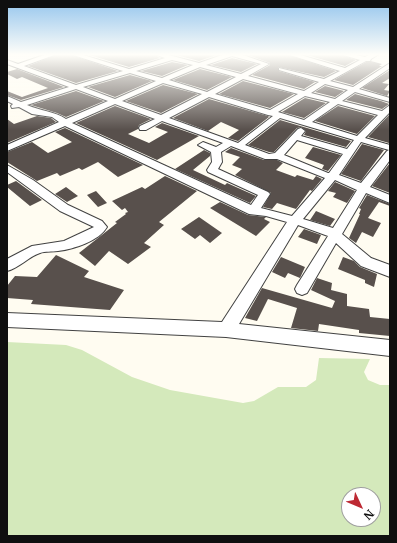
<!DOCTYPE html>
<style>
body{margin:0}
#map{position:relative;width:397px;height:543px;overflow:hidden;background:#fffcf1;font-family:Merriweather,serif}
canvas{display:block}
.frame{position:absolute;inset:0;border:8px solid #0f0f0f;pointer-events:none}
.north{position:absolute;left:341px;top:487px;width:40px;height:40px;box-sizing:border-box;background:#fff;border:1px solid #9f9f9f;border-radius:50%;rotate:134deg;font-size:11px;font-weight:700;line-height:16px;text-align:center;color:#0f0f0f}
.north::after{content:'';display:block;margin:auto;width:14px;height:18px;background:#bd2933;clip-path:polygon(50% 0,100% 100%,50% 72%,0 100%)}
</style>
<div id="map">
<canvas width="397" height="543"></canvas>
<div class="frame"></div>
<div class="north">N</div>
</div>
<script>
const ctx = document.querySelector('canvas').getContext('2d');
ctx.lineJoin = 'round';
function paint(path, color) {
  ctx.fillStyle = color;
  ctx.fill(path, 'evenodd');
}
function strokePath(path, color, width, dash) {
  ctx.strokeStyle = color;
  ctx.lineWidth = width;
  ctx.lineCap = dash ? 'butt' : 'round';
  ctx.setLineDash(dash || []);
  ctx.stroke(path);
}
paint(new Path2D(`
 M7,342L66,345L82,350L132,377L170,390L243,403L254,401L278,387H306L316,380L319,358L370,359L364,372L368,380L380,385H390V536H7ZM349,495H373V519H349Z`), '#d4e9bb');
paint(new Path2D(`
 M58,54H69L118,71L76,83L28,66Z
 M86,54H153L160,58L129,67Z
 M172,54H220L199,61Z
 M245,54H286L336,71L324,77L278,67L279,71L315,82L304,89L252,75L270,65V63Z
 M303,54H339L356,60L345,66Z
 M232,58L257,64L241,72L211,65Z
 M371,61L382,64L379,66H382L353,85L334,80L366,62Z
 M172,62L188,65L162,76L141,71Z
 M17,69L64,87L21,100L7,95V91L22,97L48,88L22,77L17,79L7,74V72Z
 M200,69L232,77L207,90L173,80Z
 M390,70V78L382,83L389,84L384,90L390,91L387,96L362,88Z
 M130,75L152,81L115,97L88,87Z
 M243,81L294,94L270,108L219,94Z
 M163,85L198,94L161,113L126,101Z
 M325,86L344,91L335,97L315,92Z
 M76,91L104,101L66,117L57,113L31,105Z
 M355,94L381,101L389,104L382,109L346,100Z
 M305,98L326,103L304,118L282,112Z
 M209,99L268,116L269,117L238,141L228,138L239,130L221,122L208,131L173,118Z
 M115,106L151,119L139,125L138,129L128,134L149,143L168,132L155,127L162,123L199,136L157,160L76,123Z
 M338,106L375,116L357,134L315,121Z
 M390,114L389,143L368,137Z
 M37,116L51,118L56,122L7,143V119L14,124Z
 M280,120L351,141L346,147L304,135L306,131L301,127L297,128L274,152H269L248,145Z
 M65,128L143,165L118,177L98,162L82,170L79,168L60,176L57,173L37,181L7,162V152L32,142L48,153L72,142L55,132Z
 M362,144L384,150L361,181L341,174Z
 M313,147L341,155L328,171L322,169L324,165L305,158Z
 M231,148L264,160H277L283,163L276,170L295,177L297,175L313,180L316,176L322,179L312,191L310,190L296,209L277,203L272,209L263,207L271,193L235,175L242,169L232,165L240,157L225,152Z
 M204,150L210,153V156L193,170L225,185L227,183L256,196L250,203L175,169Z
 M390,163V193L372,186Z
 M165,176L197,191L159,222L164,225L144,243L151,247L128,264L109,251L95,266L79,253L117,223L115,222L126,214L125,213L128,212L125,208L122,210L112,201L142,187L145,189Z
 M16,181L42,200L30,206L7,187V185Z
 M335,182L355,191L347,203L333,197L336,193L328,191Z
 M66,187L78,196L67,202L55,194Z
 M96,191L107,203L98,207L87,195Z
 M367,195L390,204V206L379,202L368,218L381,223L373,237L362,232L356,243L349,238L360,214H359L361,209L359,208Z
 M220,202L248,215L266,217L264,219L270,222L256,236L210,208Z
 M316,211L335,219L330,226L310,220Z
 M199,217L222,233L210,243L200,235L195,239L181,229Z
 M304,229L321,235L317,244L298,237Z
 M56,255L89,271L84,277L124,290L110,310L31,304L33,300L7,298V286L15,276L37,277Z
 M281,257L305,267L300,278L288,273L285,278L272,272Z
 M343,257L354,261L360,267L377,274L374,287L365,283V280L338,269Z
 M317,278L332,283L331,290L347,294V306L369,309L370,317L390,319V336L359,333V330L319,324L318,331L291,328L297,308L268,299L257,321L245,318L262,288L332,308L335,301L311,290Z`), '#58504c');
const minor = new Path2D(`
 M47,54H57L24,66L76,85L123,71L70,54H80L129,69L165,58L154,54H165L199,63L225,54H240L269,64L248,76L304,91L319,82L279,70V68L324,79L340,71L287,54H297L345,68L360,60L340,54H352L365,57L371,54H379L371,59L370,61H366L330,81L353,87L390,63V68L359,89L390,98V102L355,92L342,101L382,111L390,105V112L365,138L390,145V160L370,187L390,195V203L366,193L342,234L371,258L390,265V277L361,266L336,243L307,293L302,295L297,293L295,289L297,285L328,236L298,225L239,324L390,340V356L226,337L7,327V313L222,322L287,222L266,216L249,214L65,126L7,151V145L59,122L52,117L32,114L19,107L12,108L11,106L13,104L7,101V96L21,102L69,87L7,64V60L18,64ZM232,56L261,64L241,74L206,65ZM172,60L193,65L162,78L136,71ZM200,67L236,77L207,92L169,80ZM130,73L156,81L115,99L83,87ZM243,79L298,94L270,110L215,94ZM163,83L202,94L161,115L122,101ZM325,84L348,90L335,99L311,93ZM76,89L108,101L66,119C54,111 40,111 27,105ZM305,96L330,102L304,120L278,112ZM209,97L268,115L273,116L238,143L169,118ZM115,104L155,119L140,126L139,128L140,130H146L162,121L223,143L216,147L203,142L198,145L211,152L212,162L207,170L208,172L258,195L251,205L72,123ZM338,104L378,115L357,136L312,122ZM280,118L354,140L347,149L301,136L305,131L301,128L298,129L275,153L269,154L245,145ZM297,140L343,154L329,173H328L284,155ZM361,142L389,150L387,151L361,183L339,175ZM231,146L265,159H277L325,178L292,216L261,208L270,194L268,192L218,169L222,162L221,152ZM335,180L357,190L333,228L303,219Z
 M7,165L33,180L68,205L102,221L107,227C99,241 74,249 58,251C52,252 45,251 40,253C28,257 19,268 7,271V259L32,246L64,241L94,227L60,211L7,172Z`);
strokePath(minor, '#424242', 2);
paint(minor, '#fff');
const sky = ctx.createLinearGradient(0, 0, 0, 130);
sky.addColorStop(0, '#94c5ed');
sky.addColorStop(0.42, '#fffef9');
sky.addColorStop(1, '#fffef900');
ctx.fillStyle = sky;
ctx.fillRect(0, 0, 397, 130);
</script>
